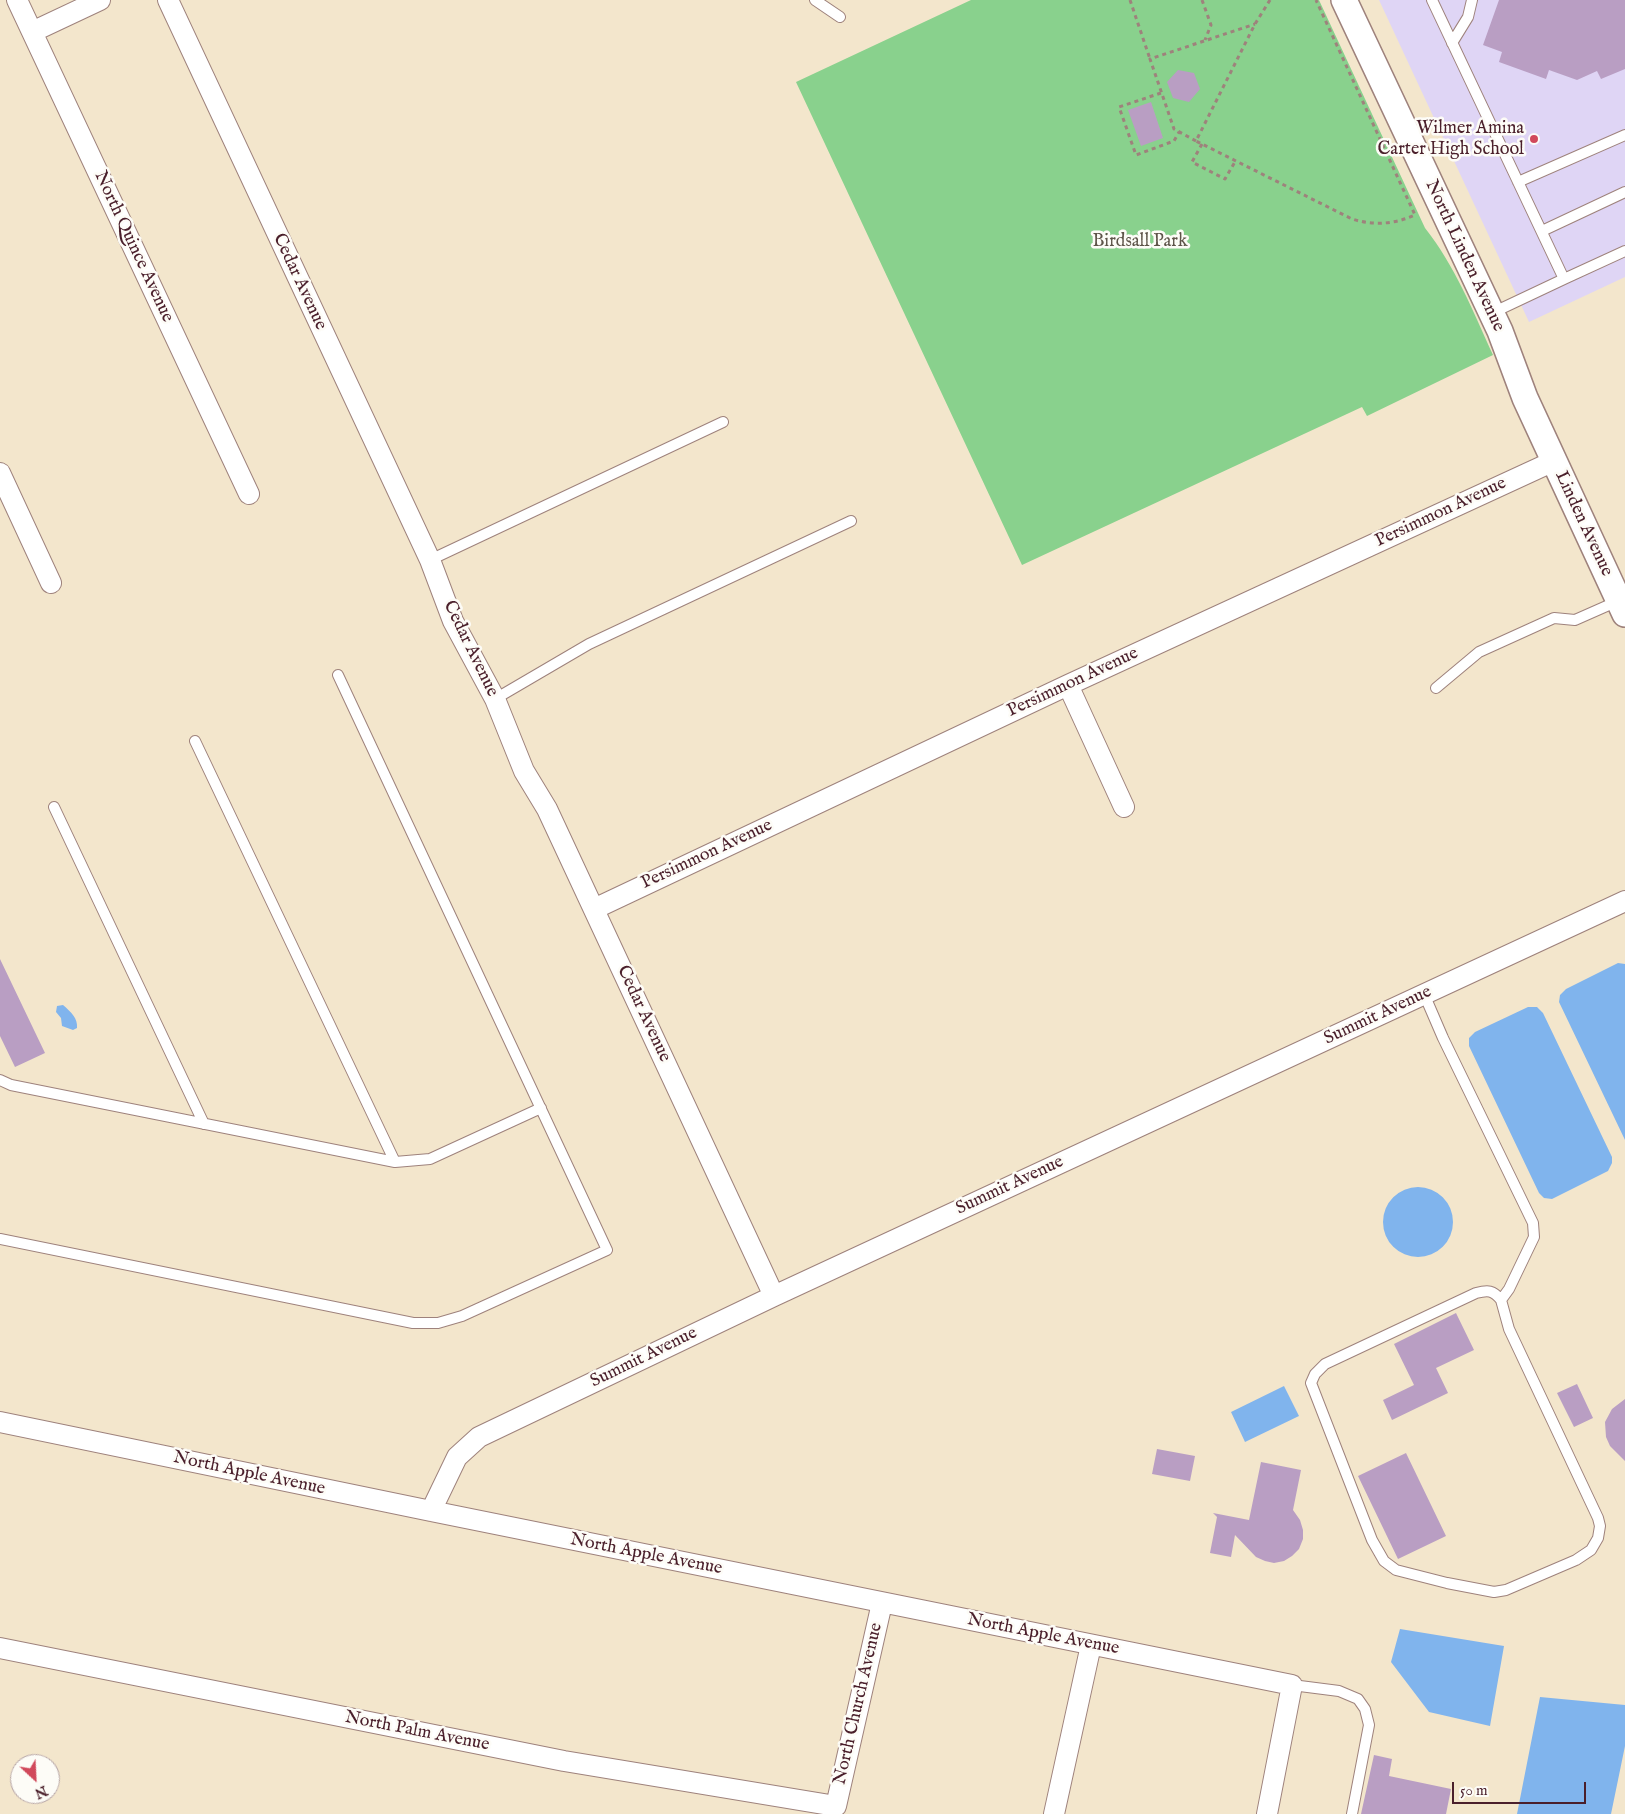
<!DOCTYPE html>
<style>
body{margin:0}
#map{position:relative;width:1625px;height:1814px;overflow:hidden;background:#f3e6cc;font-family:"IM FELL English",serif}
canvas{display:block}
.north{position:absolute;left:10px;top:1754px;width:50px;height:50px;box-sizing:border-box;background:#fdfcf7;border:1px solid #b5a4a5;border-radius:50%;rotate:155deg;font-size:14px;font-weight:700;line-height:20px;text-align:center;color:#4a1f2b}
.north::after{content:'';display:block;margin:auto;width:18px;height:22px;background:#d1495b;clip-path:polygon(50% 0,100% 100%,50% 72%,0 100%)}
.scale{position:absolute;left:1452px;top:1782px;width:134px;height:22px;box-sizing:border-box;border:2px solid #4a1f2b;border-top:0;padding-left:6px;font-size:15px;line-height:18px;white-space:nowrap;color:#4a1f2b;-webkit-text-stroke:4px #fdfcf7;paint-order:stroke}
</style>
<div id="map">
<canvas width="1625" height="1814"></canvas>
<div class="north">N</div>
<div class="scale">50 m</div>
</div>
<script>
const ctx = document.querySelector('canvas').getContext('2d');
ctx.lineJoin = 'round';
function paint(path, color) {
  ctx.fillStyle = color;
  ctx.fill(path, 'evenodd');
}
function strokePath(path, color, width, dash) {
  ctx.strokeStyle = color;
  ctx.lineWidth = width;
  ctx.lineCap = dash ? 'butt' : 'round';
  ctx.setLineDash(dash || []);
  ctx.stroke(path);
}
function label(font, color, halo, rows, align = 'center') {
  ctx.font = font + ' "IM FELL English",serif';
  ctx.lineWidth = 5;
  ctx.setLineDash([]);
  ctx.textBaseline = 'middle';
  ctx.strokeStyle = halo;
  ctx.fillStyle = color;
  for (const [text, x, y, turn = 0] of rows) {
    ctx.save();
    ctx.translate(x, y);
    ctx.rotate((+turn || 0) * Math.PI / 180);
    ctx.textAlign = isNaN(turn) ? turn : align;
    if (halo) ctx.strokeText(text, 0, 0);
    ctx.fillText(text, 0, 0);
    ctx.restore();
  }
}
paint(new Path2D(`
 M1379,0H1625V277L1529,322Z`), '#dfd5f5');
paint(new Path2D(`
 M971,0H1319L1425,228C1455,266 1473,311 1493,355L1367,416L1362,407L1022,565L796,82Z`), '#89d18d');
paint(new Path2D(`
 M1618,963L1625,964V1140L1559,1002L1560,995L1566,989Z
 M63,1005C71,1012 78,1018 77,1028L73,1030L62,1026L61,1018L56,1012L57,1006Z
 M1528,1007H1537L1543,1013L1612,1157V1163L1608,1171L1552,1199L1544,1198L1539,1193L1469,1046V1038L1475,1032Z
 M1383 1222a35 35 0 1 1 70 0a35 35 0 1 1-70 0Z
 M1284,1386L1299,1416L1245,1442L1231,1412Z
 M1400,1629L1504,1646L1490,1726L1429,1712L1391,1662Z
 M1540,1697L1625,1705V1746L1611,1814H1517Z`), '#80b4ed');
paint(new Path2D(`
 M1499,0H1625V69L1601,79L1597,71L1577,80L1549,70L1546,79L1499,62L1502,52L1483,45Z
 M1178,70L1194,73L1200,89L1189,102L1173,98L1167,82Z
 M1151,102L1163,138L1141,146L1128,110Z
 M0,959L45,1053L15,1067L0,1036Z
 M1456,1313L1474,1350L1436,1368L1448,1393L1392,1420L1383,1400L1414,1385L1394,1344Z
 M1577,1384L1593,1418L1574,1427L1557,1393Z
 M1625,1399V1461L1610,1446L1606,1437L1605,1422L1612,1409Z
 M1157,1449L1195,1456L1190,1481L1152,1474Z
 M1406,1453L1446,1536L1398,1559L1358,1476Z
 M1261,1462L1301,1470L1293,1510L1300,1520L1303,1530V1539L1299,1549L1292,1556L1284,1561L1274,1563L1265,1561L1256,1557L1235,1535L1231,1557L1210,1553L1217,1517L1213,1513L1249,1520Z
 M1374,1755L1392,1759L1389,1776L1451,1789L1446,1814H1361Z`), '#b99ec3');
const service = new Path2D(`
 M815,0L840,17
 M1432,0L1564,279L1492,313
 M1452,43L1468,17L1472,0
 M1518,182L1625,135
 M1542,231L1625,192
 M1564,279L1625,251
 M430,560L723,422
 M1436,688L1479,652L1554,618L1575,620L1618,601
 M495,699L589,644L851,521
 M195,741L395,1162
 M54,807L204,1124
 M1424,994L1443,1038L1533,1223L1534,1237L1509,1289L1501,1300L1509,1329L1598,1518L1600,1526L1598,1538L1591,1550L1576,1560L1506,1590L1494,1592L1447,1583L1396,1570L1384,1561L1372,1540L1311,1383L1315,1374L1325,1364L1476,1293C1488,1290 1493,1290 1501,1300
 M0,1080L11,1085L395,1162L430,1159L541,1108
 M0,1239L413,1323H438L462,1316L607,1250L338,675
 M1292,1685L1339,1691L1358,1699L1365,1709L1369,1725L1352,1814`);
const minor = new Path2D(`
 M17,0L249,494
 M168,0L430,560L453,621L495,699L524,771L547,809L774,1296
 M32,32L100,0
 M0,473L51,583
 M1068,685L1124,807
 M594,909L1068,685L1554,461
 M0,1422L431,1511L1292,1685L1267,1814
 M431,1511L457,1457L479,1437L774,1296L1625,901
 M0,1648L564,1761L836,1806L882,1603
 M1054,1814L1091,1645`);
const tertiary = new Path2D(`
 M1344,0L1500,331L1525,398L1625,614`);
strokePath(service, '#9e827c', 12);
strokePath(minor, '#9e827c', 22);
strokePath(tertiary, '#9e827c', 28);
strokePath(new Path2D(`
 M1130,0L1150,59
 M1202,0L1211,25L1205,40
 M1270,0L1255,24L1196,141L1352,219C1374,226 1395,224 1415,215L1316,0
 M1161,93L1119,107L1136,155L1174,141L1179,132
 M1196,141L1174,129L1150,59L1255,24
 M1202,144L1192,162L1225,179L1236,160`), '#9e827c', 3, [4, 4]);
strokePath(service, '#fff', 10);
strokePath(minor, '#fff', 20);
strokePath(tertiary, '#fff', 25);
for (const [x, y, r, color] of [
 [1534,139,5,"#d1495b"]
]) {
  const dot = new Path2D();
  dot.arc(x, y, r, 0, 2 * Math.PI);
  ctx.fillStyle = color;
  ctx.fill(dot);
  strokePath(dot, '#fdfcf7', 2);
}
label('18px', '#4a1f2b', '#fdfcf7', [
 ["Wilmer Amina",1524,129],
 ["Carter High School",1524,150]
], 'right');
label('18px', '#5d5448', '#fdfcf7', [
 ["Birdsall Park",1140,242]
]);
label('18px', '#4a1f2b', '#fdfcf7', [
 ["North Quince Avenue",133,247,65],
 ["North Linden Avenue",1464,256,65],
 ["Cedar Avenue",299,282,65],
 ["Persimmon Avenue",1441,513,-25],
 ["Linden Avenue",1583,524,65],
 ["Cedar Avenue",470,649,64],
 ["Persimmon Avenue",1073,683,-25],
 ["Persimmon Avenue",707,855,-25],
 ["Cedar Avenue",643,1014,65],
 ["Summit Avenue",1378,1016,-25],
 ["Summit Avenue",1010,1186,-25],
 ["Summit Avenue",644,1358,-26],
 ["North Apple Avenue",249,1474,12],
 ["North Apple Avenue",646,1555,11],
 ["North Apple Avenue",1043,1635,11],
 ["North Church Avenue",859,1704,-77],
 ["North Palm Avenue",417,1732,11]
]);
</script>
